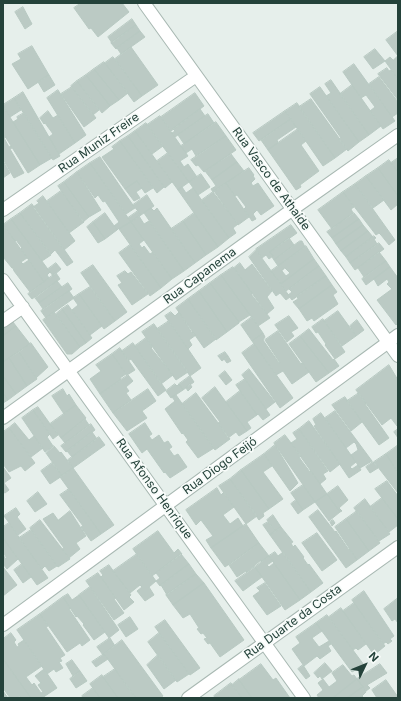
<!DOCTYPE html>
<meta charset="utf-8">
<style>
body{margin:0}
#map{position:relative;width:401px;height:701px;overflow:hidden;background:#e6efeb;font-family:Inter,sans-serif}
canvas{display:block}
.frame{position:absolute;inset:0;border:4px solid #24423a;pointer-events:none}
.north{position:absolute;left:345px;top:645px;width:40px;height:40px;-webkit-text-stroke:3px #f7fbf9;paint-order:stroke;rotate:47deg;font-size:11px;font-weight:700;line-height:16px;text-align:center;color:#24423a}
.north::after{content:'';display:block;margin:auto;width:14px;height:18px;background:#24423a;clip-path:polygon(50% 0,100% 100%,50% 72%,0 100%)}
</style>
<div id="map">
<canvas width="401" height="701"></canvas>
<div class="frame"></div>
<div class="north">N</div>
</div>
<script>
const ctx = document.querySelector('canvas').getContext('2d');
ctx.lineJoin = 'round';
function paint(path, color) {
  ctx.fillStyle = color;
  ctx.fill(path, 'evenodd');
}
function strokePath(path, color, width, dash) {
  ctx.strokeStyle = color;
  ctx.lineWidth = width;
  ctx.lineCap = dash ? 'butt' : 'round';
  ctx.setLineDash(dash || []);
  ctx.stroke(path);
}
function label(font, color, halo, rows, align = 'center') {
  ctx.font = font + ' Inter,sans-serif';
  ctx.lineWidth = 3.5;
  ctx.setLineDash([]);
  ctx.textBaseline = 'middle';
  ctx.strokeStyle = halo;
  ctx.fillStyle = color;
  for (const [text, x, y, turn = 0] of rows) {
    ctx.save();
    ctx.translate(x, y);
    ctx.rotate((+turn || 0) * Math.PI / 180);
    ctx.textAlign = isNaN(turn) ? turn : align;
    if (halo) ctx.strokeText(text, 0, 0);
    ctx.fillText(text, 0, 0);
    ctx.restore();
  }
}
const building = new Path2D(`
 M81,3H122L129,12L98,37L91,28L89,29L74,8Z
 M23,7L32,24L25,29L15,12Z
 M132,19L136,25L112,43L108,37Z
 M136,25L140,31L116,49L111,43Z
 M140,31L145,37L121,54L117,48Z
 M398,31V56L386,40Z
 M32,46L49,75L28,89L12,64L21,59L18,54Z
 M131,47L158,85L142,96L115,59Z
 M375,49L385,61L373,69L364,57Z
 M398,56V79L385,61L390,57L393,60Z
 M113,57L142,96L134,102L105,63Z
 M104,62L128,93L119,100L94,69Z
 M354,64L395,121L383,129L370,111L375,107L366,95L361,98L343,72Z
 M387,68L389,71L391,70L398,79V100L378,74Z
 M94,69L119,100L110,106L86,75Z
 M49,75L55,85L44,92L38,82Z
 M86,75L110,106L102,113L77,81Z
 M379,77L398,102V113L392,117L369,84Z
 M331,80L369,135L359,142L326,96L331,93L325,84Z
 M77,81L99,110L93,115L71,86Z
 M352,85L381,126L369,135L340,94Z
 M72,87L96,118L84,127L61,94Z
 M320,87L359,142L348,151L339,139L341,138L310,94Z
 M58,90L86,135L75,143L47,98Z
 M23,92L60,156L53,160L14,98Z
 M195,93L204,106L171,131L161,117Z
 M14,98L21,110L10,117L3,105Z
 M311,99L347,149L335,158L299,107Z
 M297,103L335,158L323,166L285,111Z
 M3,106L40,165L28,173L3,133Z
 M200,109L205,116L175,137L172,133L175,131L173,129Z
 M48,111L53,118L58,115L75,143L59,154L49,137L53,134L45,123L44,124L40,118Z
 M285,111L291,119L259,141L253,133Z
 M24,113L52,158L40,165L13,122L18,119L17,117Z
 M208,114L214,123L184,144L178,135Z
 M160,116L188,156L180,161L184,167L188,164L197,177L189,182L147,125Z
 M291,119L296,127L277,140L278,143L268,150L261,140Z
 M216,122L226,136L196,156L192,149L186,153L181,146Z
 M146,123L163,146L152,154L135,131Z
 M298,129L306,141L301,145L319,171L300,185L301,187L296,190L268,150Z
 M135,131L172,182L165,188L128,136Z
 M3,135H5L6,137L4,138L9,147L11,146L12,148L10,149L24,173L14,178L3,159Z
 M128,136L164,187L157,193L120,141Z
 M226,136L236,150L204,172L198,165L196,166L191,160Z
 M120,141L153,188L145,193L137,181L125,189L102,157L114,149L112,147Z
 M168,153L189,182L178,190L157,161Z
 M231,154L237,162L212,180L205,171Z
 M100,157L135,208L126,214L90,163Z
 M398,158V172L391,163Z
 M389,160L398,172V196L378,168Z
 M3,161L10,173L3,178Z
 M237,162L244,171L213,192L211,189L216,186L212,180Z
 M90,163L131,222L119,229V228L117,230L114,226L119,222L105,201L103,202L98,195L95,198L77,172Z
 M249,168L254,175L253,176L255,179L251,183L253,186L258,183L274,206L261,215L257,210L253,214L256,219L252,221L244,209L246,207L237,195L235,196L226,183Z
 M378,168L398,196V204L391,210L366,176Z
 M77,172L101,210L89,217L64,182Z
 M201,174L210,187L198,195L189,182Z
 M366,176L384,200L373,208L355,184Z
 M137,181L142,188L136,192L140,198L134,201L125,189Z
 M64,182L89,217L83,222L58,186Z
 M226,183L249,217L238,225L214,191Z
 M355,184L395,240L389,245L381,235L379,233L376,235L343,192Z
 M182,187L186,193L193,188L229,238L218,247L178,190Z
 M61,191L84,222L69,233L47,201Z
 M213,192L238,224L233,228L236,233L229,238L202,200Z
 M343,192L354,207L351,209L353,213L332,229L318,210Z
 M147,195L154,206L141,215L133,205Z
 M43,196L75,241L64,250L33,207L39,203L37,201Z
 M32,204L73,262L67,266L55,250L51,254L20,213Z
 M151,208L154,211L157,208L195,263L184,271L144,213Z
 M138,211L141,215L131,222L128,218Z
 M20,213L51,255L42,261L11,219Z
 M105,213L117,230L105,239L93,222Z
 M194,213L218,247L206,255L183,221Z
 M354,213L359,219L332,238L327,232Z
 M139,216L144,224L149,221L184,271L172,279L131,222Z
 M11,219L50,272L47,275L49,278L44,282L21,249L22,248L16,240L15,241L3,225Z
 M359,219L363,225L336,244L332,238Z
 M183,221L206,255L195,263L171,229Z
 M93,222L105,239L98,243L87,227Z
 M131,222L144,240L139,244L142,248L144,246L150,254L153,252L172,279L161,288L119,229Z
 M291,225L297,233L270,252L273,256L269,259L266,255L262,258L256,249Z
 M363,225L368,231L341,251L336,244Z
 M5,227L27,258L21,262L23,264L29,260L44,282L30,292L14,271L13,268H12L3,257V228Z
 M368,231L373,237L346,257L341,251Z
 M374,236L376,238L374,239L377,244L350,263L346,257Z
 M289,238L294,245L274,260L272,257L273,256L270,252Z
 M300,241H302L305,247L278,266L274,260Z
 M379,243L384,249L355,270L350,263Z
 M130,245L161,288L150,296L119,253Z
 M306,246L314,259L281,284L271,271ZM285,268L290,273L286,276L282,271Z
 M256,250L290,297L286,300L280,293L276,296L249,257Z
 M379,252L386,261L364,277L358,268Z
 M314,259L319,266L286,291L281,284Z
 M386,261L390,267L366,285L362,279Z
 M56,263L61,269L53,276L48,269Z
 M240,263L245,270L252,264L272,291L267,297L274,308L267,314L234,268Z
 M93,265L127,312L115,321L81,273Z
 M319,266L326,276L292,300L288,295L292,292L289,289Z
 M233,267L252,293L251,294L270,318L258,326L221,275Z
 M390,267L398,278V323L396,325L377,300L392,289L387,284L389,282L387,279L378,286L374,279Z
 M125,271L128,274L131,272L148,294L132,305L118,285L122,283L117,276Z
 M56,273L60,279L32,299L28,294Z
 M221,275L250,315L239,322L210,283Z
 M326,276L332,285L299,309L293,302L298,299L297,296Z
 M57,281L62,287L39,303L35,298Z
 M68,283L72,289L43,309L39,303Z
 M210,283L239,322V323L227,332L199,291Z
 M332,285L337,292L333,295L338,304L314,321L312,318L307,321L299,309Z
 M90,287L115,321L104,329L79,294Z
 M69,291L74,298L46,318L41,311Z
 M199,291L227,332L216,340L188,299Z
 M79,294L102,326L90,335L72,310L78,305L73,298Z
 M188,299L216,339L204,348L176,308Z
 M68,305L92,338L86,343L62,309Z
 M62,309L86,343L80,347L56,314Z
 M338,311L356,336L342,346L324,321Z
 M54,312L80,347L72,354H67L43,320Z
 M171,312L175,316L179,312L192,333L193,332L196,335L189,340L192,345L188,349L165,316Z
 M289,316L298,328L291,332L294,336L287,342L275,325Z
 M252,317L263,333L252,341L241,325Z
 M10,318L16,326L3,336V323Z
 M323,319L345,352L335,359L325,345L326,344L318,332L316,333L312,327Z
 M357,320L364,330L356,336L350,326Z
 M169,321L201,368L190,376L157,329Z
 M154,324L188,372L176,380L142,332Z
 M16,326L30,344L3,362V336Z
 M309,329L333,360L334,359L339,366L329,373L300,336Z
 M278,331L301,364L302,363L309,372L292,384L283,371L276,375L252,341L263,333L265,337L263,340L279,363H280L265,340Z
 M300,336L329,373L316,382L289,344Z
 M146,338L152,347L151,348L173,375L161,384L135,346Z
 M31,343L48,367L36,378L19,352Z
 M133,343L166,390L158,396L131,359L128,361L122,351Z
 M254,344L293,398L280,408L242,353Z
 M120,348L135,370L127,375L112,354Z
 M19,352L37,379L27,386L9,358Z
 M225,352L228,356L222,361L218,356Z
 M112,354L126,374L120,378L121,380L100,394L90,379L101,371L96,365Z
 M228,356L231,361L227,363L224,359Z
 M9,358L27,386L16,394L3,376V362Z
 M389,365L398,380V425L397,426L391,418L382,425L356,390Z
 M249,369L275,402L266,409L242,375Z
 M225,371L232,380L226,385L219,376Z
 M128,375L133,381L126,387L129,391L126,393L131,400L113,413L100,394Z
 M3,376L16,394L8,400L3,393Z
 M190,376L194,382L183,390L179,384Z
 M245,379L270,415L263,420L258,414L257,415L236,385Z
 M175,384L177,386L179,384L183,390L171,398L166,391Z
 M190,384L192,387L188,391L186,388Z
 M215,387L247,431L239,436L236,432L228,438L218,423L220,422L202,398Z
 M63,389L67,396L69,394L76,405L64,414L52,396Z
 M148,389L156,401L142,411L147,418L127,431L113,413Z
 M240,391L257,415L247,422L251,428L247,431L226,402Z
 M3,393L8,400L3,403Z
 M196,393L230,439L215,450L182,404Z
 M359,393L366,403L365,404L389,438L379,445L347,401Z
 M176,395L214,448L198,458L186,442L188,440L183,433L182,434L165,409L175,401L172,397Z
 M345,397L362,422L351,431L332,405Z
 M76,405L86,418L61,438L50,424Z
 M38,407L58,435L53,439L33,410Z
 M33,410L50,434L47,437L53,446L45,452L22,418Z
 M335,411L372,461L360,468L351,455L358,450L356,444L354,442L346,448L325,418Z
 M321,413L356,462L350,467L352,469L358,465L361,470L349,478L314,426L316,425L313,419Z
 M85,419L89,425L65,443L61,438Z
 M309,421L340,464L330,472L299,429Z
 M15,423L29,440L34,436L43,448L31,457L9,428Z
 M145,423L152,434L149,436L152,440L159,435L164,443L168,441L172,447L169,449L174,456L178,454L187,467L170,478L165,472L164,473L147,449L142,453L129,434Z
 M91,424L95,430L66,452L61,446Z
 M9,428L35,463L25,471L21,466L9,472L3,464V432Z
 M299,429L328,471L323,474L326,479L320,484L291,443L297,439L293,433Z
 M398,429V438L394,432Z
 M92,432L97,439L72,457L67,451Z
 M285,435L301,456L299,457L301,460L310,472L311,471L327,494L315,502L274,443Z
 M99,437L105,445L73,468L68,460Z
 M275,445L298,483L290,491L264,454Z
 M54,446L60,453L61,452L73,468L62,476L46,453Z
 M397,446L398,470L397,471L386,454Z
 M264,454L272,466L263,472L283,499L269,509L241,470Z
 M386,454L398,473V493L374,462Z
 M373,462L378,468L370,473L366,467Z
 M52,463L62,476L50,484L41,471Z
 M3,467L11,478L4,483L9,490L5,493L3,492Z
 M73,468L114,525L101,534L60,477Z
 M241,470L269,509L263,513L264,516L259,520L230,479Z
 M230,479L257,516L246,524L219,486Z
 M387,481L398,496V519L375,489Z
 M303,485L315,502L303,510L291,493Z
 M338,486L348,500L339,508L342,511L340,512L327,494Z
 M217,488L221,495L224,492L234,507L223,515L230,524L238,518L243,526L211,548L206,540L213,536L201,520L196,525L186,510Z
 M69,489L101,534L91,541L81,527L83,526L60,495Z
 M38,492L47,504L35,512L27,501Z
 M327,494L340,512L329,521L315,502Z
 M382,498L398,519V525L389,532L370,507Z
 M365,499L390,534L379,541L354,508Z
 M296,500L303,510L298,514L291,504Z
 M16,508L20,514L17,517L26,529L18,535L4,516Z
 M318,510L335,532L336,531L349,550L350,549L357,560L346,568L309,517Z
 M70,511L86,536L76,543L80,549L69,558L62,549L64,548L43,519L53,513L58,520Z
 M357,511L380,543L369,551L346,519Z
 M273,515L281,527L276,531L267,520Z
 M346,519L369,551L357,560L335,527Z
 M40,520L70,559L58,567L30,528Z
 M333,520L335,523L332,526L330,522Z
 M268,522L276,531L270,535L263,525Z
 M9,523L48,578L37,585L3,538V527Z
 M246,524L259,543L225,567L211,548Z
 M281,527L293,542L291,543L293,547L295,545L304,557L303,558L308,565L309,564L323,583L311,592L270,535Z
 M31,530L57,566L49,571L45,566L42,569L19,538Z
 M158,531L174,553L178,549L182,554L152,576L133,549Z
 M317,533L337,560L322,571L302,543Z
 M3,538L18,559L7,569L3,564V555L6,559L7,558L3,553Z
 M259,543L269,556L261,562V560L247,572L246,571L237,577L229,565Z
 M275,552L278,556L283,552L311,592L300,600L269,556Z
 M137,554L156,581L149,587L154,595L145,601L137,591L142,587L140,585L130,593L113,571Z
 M181,554L189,564L160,586L156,581L160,578L156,573Z
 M269,556L273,561L267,565L269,567L274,563L300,600L285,610L255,567Z
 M22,564L31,577L23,583L14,570Z
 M189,564L196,574L167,595L161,585Z
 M109,565L131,595L129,597L134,602L124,610L101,577L103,575L100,571Z
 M3,567L17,585L3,596Z
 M255,567L262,577L243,591L235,581Z
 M98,573L116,598L114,599L124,613L114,620L86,581Z
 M196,574L204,583L173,605L166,595Z
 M204,583L244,640L220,657L210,643L208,644L204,639L207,638L203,633L201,634L197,629L199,628L190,614L183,618L173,605Z
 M265,583L281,606L267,615L253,596L260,591L257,588Z
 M90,587L119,630L109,638L79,595Z
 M364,591L394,636L390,639L392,641L388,644L386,642L383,644L352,600Z
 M68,594L72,600L79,595L105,632L94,640L83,625L84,624L77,616L76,617L63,597Z
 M63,597L70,608L69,609L90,640L82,646L80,643L67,652L40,614Z
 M398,598V623L395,619L392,621L384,609Z
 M354,603L385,646L374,655L343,611Z
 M341,608L366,644L358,650L356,648L353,650L329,617Z
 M40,614L48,626L46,627L65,655L60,658L62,661L59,662L63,668L56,672L54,669L47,674L17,630Z
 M327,615L364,665L352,672L316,623Z
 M130,617L138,629L126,637L118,625Z
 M165,620L200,668L190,675L155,627Z
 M316,623L322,631L312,638L319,647L329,641L331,644L328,646L331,651L320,659L317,656L304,666L292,649L300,643L296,637Z
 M11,633L16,640L14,642L17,647L19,646L18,644L24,640L42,666L26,677L32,685L34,683L41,693L43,692L38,685L41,683L35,676L44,669L57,688L42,698H31L3,659V639Z
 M159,633L189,674L177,682L148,642Z
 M110,638L115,646L103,655L97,647Z
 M122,640L163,696L160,698H136L104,654Z
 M104,654L108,659L96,667L92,662Z
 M158,655L176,680L164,689L147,665Z
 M3,659L11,670L31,698H22L20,696L17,698H10L3,688Z
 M72,660L80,671L73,676L66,664Z
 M325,663L332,671L322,679L320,676L318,678L314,673Z
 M261,664L273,680L276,678L290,698H252L239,680Z
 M380,664L387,673L367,685L370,688L366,691L357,679Z
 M303,665L310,676L306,679L298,669Z
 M343,665L352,676L354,675L357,679L333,698H319L317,695L323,690L318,683L323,679L329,687L337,681L332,673Z
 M115,669L128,688L136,698H118L103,677Z
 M80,671L87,681L76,688L70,679Z
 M102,675L103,677L118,698H100L90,684Z
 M239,679V680L252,698H242L232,685Z
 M357,679L363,687L347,698H333Z
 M386,680L398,697V698H377L372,690Z
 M231,683L242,698H230L229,696V698H215L214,696Z
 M363,687L366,692L362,696L363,697L347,698Z
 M93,688L100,698H83L82,696Z
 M3,691L8,698H3Z`);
paint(building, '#bbcac4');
strokePath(building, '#b8c9c2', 1);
const minor = new Path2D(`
 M144,3L398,356
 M3,210L196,76
 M3,280L304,698
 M3,321L23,307
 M3,418L293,209L398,135
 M3,625L398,335
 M188,698L398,547`);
strokePath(minor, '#a8b8b2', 14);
strokePath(minor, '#fff', 12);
label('12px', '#24423a', '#f7fbf9', [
 ["Rua Muniz Freire",99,143,-35],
 ["Rua Vasco de Athaíde",271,179,54],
 ["Rua Capanema",200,276,-36],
 ["Rua Diogo Feijó",220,466,-36],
 ["Rua Afonso Henrique",154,489,54],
 ["Rua Duarte da Costa",293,622,-36]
]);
</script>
